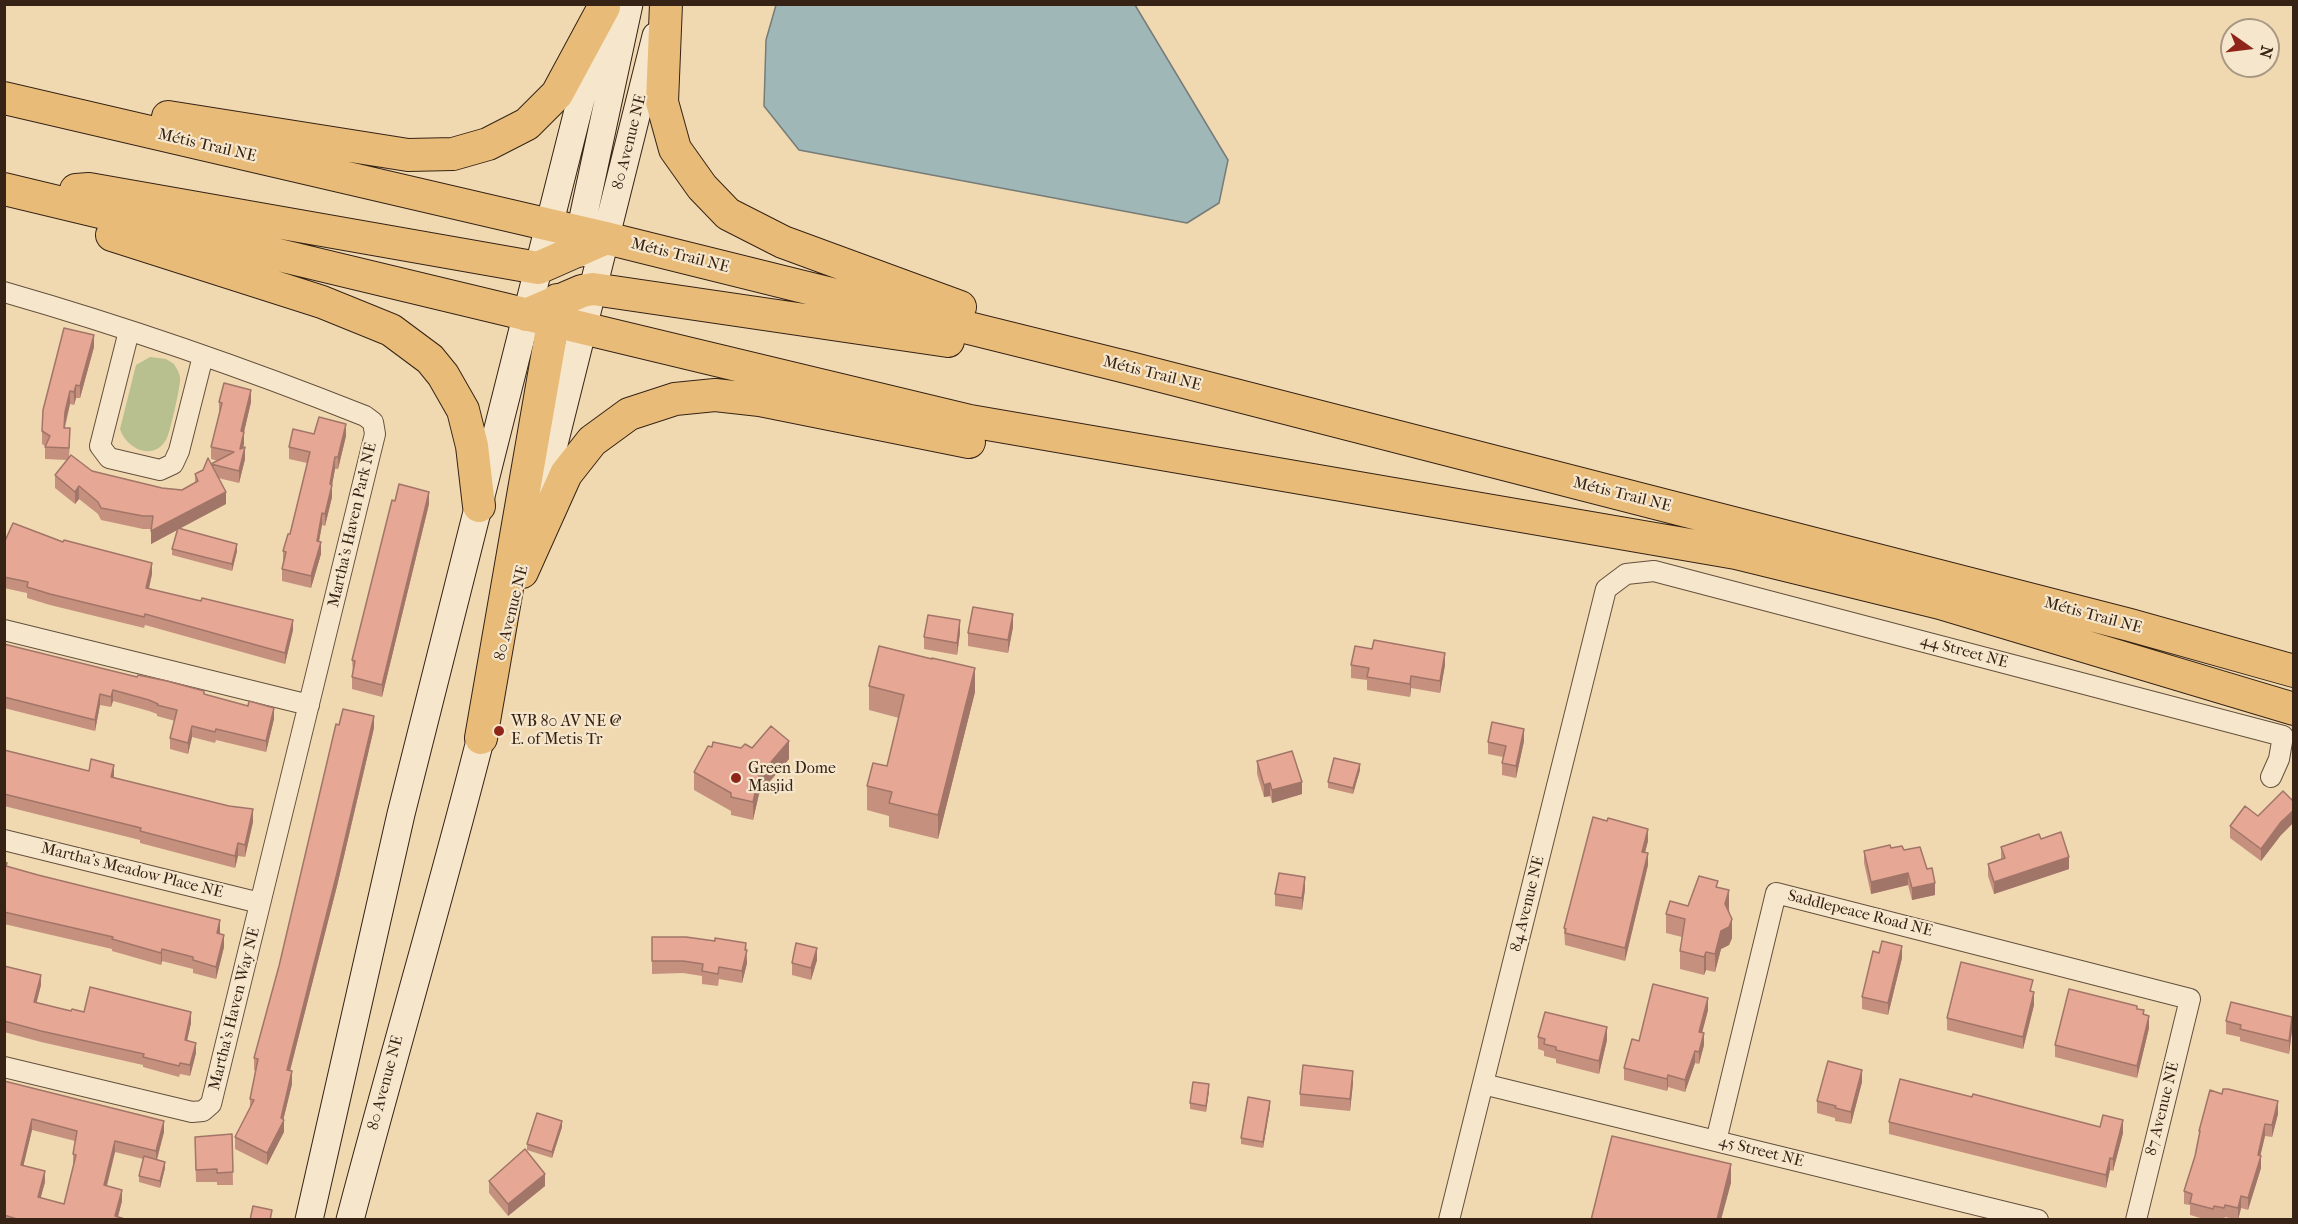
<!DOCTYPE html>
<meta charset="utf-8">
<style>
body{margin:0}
#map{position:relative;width:2298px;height:1224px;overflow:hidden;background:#f0d9b1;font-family:"IM FELL French Canon",serif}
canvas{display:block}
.frame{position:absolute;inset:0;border:6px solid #362315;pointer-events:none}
.north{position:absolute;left:2220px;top:18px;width:60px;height:60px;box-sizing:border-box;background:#f5e6cc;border:2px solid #a99883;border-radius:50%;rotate:104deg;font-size:16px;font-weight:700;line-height:24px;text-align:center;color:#362315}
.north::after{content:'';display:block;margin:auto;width:21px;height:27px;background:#8f2418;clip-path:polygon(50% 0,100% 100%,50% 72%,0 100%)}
</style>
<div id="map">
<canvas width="2298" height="1224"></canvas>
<div class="frame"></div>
<div class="north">N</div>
</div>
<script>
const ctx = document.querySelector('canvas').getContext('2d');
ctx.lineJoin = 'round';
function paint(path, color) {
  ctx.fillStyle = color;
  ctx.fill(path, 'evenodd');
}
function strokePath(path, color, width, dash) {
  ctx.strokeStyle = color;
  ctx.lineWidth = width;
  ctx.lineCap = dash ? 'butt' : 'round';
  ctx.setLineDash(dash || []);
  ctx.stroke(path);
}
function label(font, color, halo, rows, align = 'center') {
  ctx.font = font + ' "IM FELL French Canon",serif';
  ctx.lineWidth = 4.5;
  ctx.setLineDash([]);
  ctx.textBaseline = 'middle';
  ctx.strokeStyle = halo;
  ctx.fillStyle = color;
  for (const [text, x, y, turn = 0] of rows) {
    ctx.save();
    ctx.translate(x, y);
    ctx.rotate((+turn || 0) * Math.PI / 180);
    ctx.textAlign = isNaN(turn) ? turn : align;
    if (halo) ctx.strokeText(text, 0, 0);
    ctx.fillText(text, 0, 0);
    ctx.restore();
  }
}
paint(new Path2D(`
 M150,357L166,359L174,364C177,369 181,375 180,381C179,392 171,428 167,438C155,462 127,450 120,429L136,365Z`), '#b7c08e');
const water = new Path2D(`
 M776,5H1135L1228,160L1219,203L1187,223L799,150L764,106L766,40Z`);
paint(water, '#a0b7b8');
strokePath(water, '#767c77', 1.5);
const street = new Path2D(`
 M4,292C126,327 247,369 365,416L373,422L375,434L211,1104L203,1111L192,1112L4,1067
 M129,331L100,446L109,458L160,470L173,464L179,451L203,356
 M4,630L309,705
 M4,840L260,903
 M1483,1084L2038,1220
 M1716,1141L1776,893L2190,999L2136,1220
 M1449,1220L1606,589L1626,574L1654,571L2283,736L2279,759L2271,777`);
const secondary = new Path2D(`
 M581,253L580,232L629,4
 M535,520L656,36
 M309,1220L401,814L597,35
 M350,1220C394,1052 444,885 486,717`);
const primary = new Path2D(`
 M666,4L662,102L675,149L702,187L728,214L783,242L960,307
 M4,98L606,238L1130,368L2130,625L2294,671
 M168,117L408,155L453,154L488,144L527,124L557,94L604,7
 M4,189L970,421L1736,553L1940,603L2294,709
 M76,190L89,189L538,268L606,238
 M112,235L322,302L391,330L430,359L443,375L463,410L472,446L479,506
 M526,315L582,291L593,289L948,341
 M522,572L566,474L592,441L629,414L675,399L715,395L760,400L969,442
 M481,738L557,300`);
strokePath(street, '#64503c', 22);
strokePath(secondary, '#362315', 29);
strokePath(primary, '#362315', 34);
strokePath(street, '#f5e6cc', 20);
strokePath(secondary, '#f5e6cc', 27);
strokePath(primary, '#e8bc78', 32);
paint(new Path2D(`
 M94,347L80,398H76L74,405L70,404L65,428L70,441L69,458L92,471L162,488L182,490L195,483V474L218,461L211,459V447L219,415V402H251L244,432L243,447L245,459L239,483L218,478L226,504L180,528L237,551L232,571L172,555V549L177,530L151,544L152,529H143L101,520L98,514L79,499L75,504L55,488V475L67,460L45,459V446L42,444V431Z
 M314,434L346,436L338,469H335L332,485V497L325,526L322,525L319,541L321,554L311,588L282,581V569L283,562V551L290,534L307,463L289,459V447Z
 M429,504L382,697L352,689V677L353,673L352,660Z
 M63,542L152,574L149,589L293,630L285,664L145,625L144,628L50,605L27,598V593L4,588V543Z
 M1013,627L1008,653L968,646V633Z
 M960,633L957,655L924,649V637Z
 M4,644L204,695L274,719L266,752L216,740L215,743L192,737L188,754L170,749V738L175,721L157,716V714L149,711L113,701L111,707L100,705L95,731L4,708Z
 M1351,665H1445L1440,693L1411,688L1410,697L1367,690V680L1351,678Z
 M869,686L975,692L938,839L889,827V816L867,810V786L887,766L899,718L869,710Z
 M374,728L337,886L290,1071L292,1084L283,1120L284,1132L267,1165L235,1149V1137L250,1108V1099L256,1071L254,1070V1058Z
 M1524,741L1516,778L1502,775V763L1503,757L1488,754V742Z
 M712,747L752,748L789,759L759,794L753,820L731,815V811L694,790V772Z
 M4,750L114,777L253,822L245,857L238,856L235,868L140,843V840L4,806Z
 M1257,761L1302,794L1272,803L1270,796L1264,797L1257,774Z
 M1360,770L1353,794L1328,788V782Z
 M2294,802V822L2281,835L2261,861L2230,838V826Z
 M2041,839L2069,869L1994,894L1988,876V864L2001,859V847Z
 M1648,841L1645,852L1648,865L1625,961L1565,945L1564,928Z
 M1891,848L1904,850L1935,895L1912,900L1908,885L1871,894L1864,863V851Z
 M4,862L7,866L220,933L224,947L216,979L193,973V969L162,961L161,965L112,951V949L4,924Z
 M1718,887L1729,909L1732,938L1729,945L1721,949L1715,972L1706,970L1704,975L1680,969V951L1682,937L1666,933V914L1688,906Z
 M1305,889L1302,910L1275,906V894Z
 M652,937L746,950L747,963L742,983L719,979L718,986L702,984V976L683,973L652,974Z
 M1902,958L1888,1015L1862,1009V997Z
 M817,960L811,980L792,975V963Z
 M4,966L41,985L36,1003L71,1011L191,1023L187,1040L196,1053L190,1076L180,1074L179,1077L143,1067V1065L41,1042L4,1032Z
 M2033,992L2034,1005L2023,1049L1947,1030V1018Z
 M2137,1009L2144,1014L2149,1028L2137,1078L2055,1057V1045Z
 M1708,1010L1702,1033L1704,1045L1699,1064L1695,1063L1685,1092L1668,1087L1667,1091L1624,1080V1068L1639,1041Z
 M2226,1021L2292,1030L2289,1054L2240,1041V1037L2226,1034Z
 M1538,1037L1607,1040L1599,1074L1556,1063V1059L1544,1056V1051L1538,1049Z
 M4,1081L164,1132L157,1160L165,1168L160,1188L139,1182V1176L143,1159L115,1152L107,1186L122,1201L118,1217L128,1220H4ZM32,1130L75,1141L73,1154V1165H74L64,1204L40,1198L45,1182L23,1165Z
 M1862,1082L1851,1124L1835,1121V1118L1817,1113V1101Z
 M1353,1083L1350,1111L1300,1106V1094Z
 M1209,1091L1206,1112L1190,1109V1103Z
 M1270,1107L1263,1148L1241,1144V1138Z
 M2278,1114L2272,1137L2265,1136L2260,1155L2261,1168L2248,1210L2241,1208L2238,1220L2225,1217L2224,1220L2214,1218V1220H2207L2190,1215V1205L2184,1204V1191L2195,1156L2199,1139V1131Z
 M1889,1122L2100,1127L2123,1133L2113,1171L2110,1170L2106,1188L1889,1134Z
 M562,1127L552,1158L527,1150V1144Z
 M232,1134L233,1185H217V1182H196L195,1149Z
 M489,1181L545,1186L508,1216L489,1193Z`), '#c6907f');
paint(new Path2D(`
 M94,335V347L80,398V386Z
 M76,385V398L74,405V392Z
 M251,390V402L243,436L244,432V444L240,462L241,431Z
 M70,391V404L65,424L64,440L65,412Z
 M346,424V436L338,469V457Z
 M245,447V459L239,483V471Z
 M335,457V469L330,496V484Z
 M332,485V497L325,526V514Z
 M79,486V499L75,504V492Z
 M226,492V504L151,544V531Z
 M429,492V504L382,697V685Z
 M322,513V525L317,552V541Z
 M321,542V554L311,588V576Z
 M237,544V551L232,571V564Z
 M152,563V574L146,599V588Z
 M1013,614V627L1008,653V640Z
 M293,620V630L285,664V653Z
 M960,620V633L957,655V643Z
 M1445,653V665L1440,693V681Z
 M975,668V692L938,839V815Z
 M1411,676V688L1410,697V684Z
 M113,690V701L111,707V697Z
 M100,694V705L95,731V720Z
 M274,708V719L266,752V741Z
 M374,716V728L337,886L287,1082V1070Z
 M192,726V737L188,754V743Z
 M1524,729V741L1516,778V766Z
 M789,741V759L759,794L753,820V802L759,776Z
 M1360,764V770L1353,794V788Z
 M114,765V777H111Z
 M1302,782V794L1272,803V790Z
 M1270,783V796L1264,797V785Z
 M253,809V822L245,857V845Z
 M2294,810V822L2281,835L2261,861V849L2281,822Z
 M1648,829V841L1642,864V852Z
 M238,843V856L235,868V856Z
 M1648,853V865L1625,961V948Z
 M2069,857V869L1994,894V882Z
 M1908,873V885L1871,894V882Z
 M1305,877V889L1302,910V898Z
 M1935,883V895L1912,900V888Z
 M1729,890V909L1725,923V904Z
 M1732,919V938L1729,945L1721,949L1715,972V954L1721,931Z
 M220,920V932L217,945V933Z
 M224,935V947L216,979V967Z
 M746,943L747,963L742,983V971Z
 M1902,946V958L1888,1015V1003Z
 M817,948V960L811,980V968Z
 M162,949V961L161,965V953Z
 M1706,952V970L1704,975V957Z
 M41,975V985L34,1013V1002Z
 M2034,992V1005L2023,1049V1037Z
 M1708,998V1010L1699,1044V1032Z
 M191,1012V1023L185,1050V1040Z
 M2149,1016V1028L2137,1078V1066Z
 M2292,1017V1030L2289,1054V1041Z
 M1607,1027V1040L1599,1074V1061Z
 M1704,1033V1045L1699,1064V1052Z
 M196,1043V1053L190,1076V1065Z
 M1695,1051V1063L1685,1092V1080Z
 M1862,1070V1082L1851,1124V1112Z
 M292,1071V1084L283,1121L284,1120V1132L267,1165V1153L281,1118Z
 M1353,1071V1083L1350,1111V1099Z
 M1668,1075V1087L1667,1091V1079Z
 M1209,1084V1091L1206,1112V1106Z
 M1270,1101V1107L1263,1148V1142Z
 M2278,1101V1114L2272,1137V1125Z
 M32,1119V1130L21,1176V1165Z
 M2123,1120V1133L2113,1171V1159Z
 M164,1121V1132L156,1162V1151Z
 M562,1121V1127L552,1158V1152Z
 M2265,1124V1136L2258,1166L2261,1156V1168L2248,1210V1198Z
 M115,1141V1152L104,1196V1185Z
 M2110,1158V1170L2106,1188V1175Z
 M165,1162V1168L160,1188V1181Z
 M1731,1164V1183L1721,1220H1717Z
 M45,1171V1182L38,1208V1197Z
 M545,1174V1186L508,1216V1204Z
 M122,1190V1201L117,1220L115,1216Z
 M2241,1196V1208L2238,1220V1208Z`), '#a17568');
const building = new Path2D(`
 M64,328L94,335L80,386L76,385L74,392L70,391L65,412L64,428H70L69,448L45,447L50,436L42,431L43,410Z
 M224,383L251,390L241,431L244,432L240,449L245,447L239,471L211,464L234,452L211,447L222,403L219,402Z
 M319,417L346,424L338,457H335L330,484L332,485L325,514L322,513L317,541L321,542L311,576L282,569L286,552L283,551L288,534H290L310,452L289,447L293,429L314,434Z
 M71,455L92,471L162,488L182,490L198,481L195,474L203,470L208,458L226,492L151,531L153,516H143L101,508L98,502L79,486L75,492L55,475Z
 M399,484L429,492L382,685L352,677L355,661L352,660L392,500L395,501Z
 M13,523L63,542L64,540L152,563L146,588L201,601L202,598L293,620L285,653L145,614L144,617L50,594L27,587L28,582L4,577V543Z
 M178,528L237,544L232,564L172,549Z
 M973,607L1013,614L1008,640L968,633Z
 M928,615L960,620L957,643L924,637Z
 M1374,640L1445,653L1440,681L1411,676L1410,684L1367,677L1369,668L1351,665L1355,646L1372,649Z
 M4,644L137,677L138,675L167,681L204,691V694L248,706L249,701L274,708L266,741L216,729L215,732L192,726L188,743L170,738L177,710L157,705L158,704L149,700L113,690L111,697L100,694L95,720L4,697Z
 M879,646L932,659V658L975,668L938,815L889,803L892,792L867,786L873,763L887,766L904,695L869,686Z
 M343,709L374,716L337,873L287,1070L292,1071L281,1118L284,1120L267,1153L235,1137L254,1100L250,1099L258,1059L254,1058L279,966L336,724L339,725Z
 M1492,722L1524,729L1516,766L1502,763L1506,746L1488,742Z
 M771,726L789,741L759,776L753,802L731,797V793L694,772L708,746L712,747L713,742L741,748L745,744L752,748Z
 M4,750L89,771L91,759L114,765L111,777L229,806L253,809L245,845L238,843L235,856L140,831L141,828L4,794Z
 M1292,751L1302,782L1272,790L1270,783L1264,785L1257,761Z
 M1334,758L1360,764L1353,788L1328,782Z
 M2283,791L2294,802V810L2281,822L2261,849L2230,826L2245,806L2258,816Z
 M1593,817L1607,821L1608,818L1648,829L1642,852L1648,853L1625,948L1565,933L1566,929L1564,928Z
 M2061,832L2069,857L1994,882L1988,864L2005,858L2001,847L2039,834L2041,839Z
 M1890,845L1891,848L1902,846L1904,850L1920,847L1927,869L1932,868L1935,883L1912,888L1908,873L1871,882L1864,851Z
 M4,862L7,863L6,866L38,875L220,920L217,933L224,935L216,967L193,960V957L162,949L161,953L112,939L113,937L4,912Z
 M1279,873L1305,877L1302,898L1275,894Z
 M1699,876L1718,881L1716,887L1729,890L1725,904L1732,919L1729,927L1721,931L1715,954L1706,952L1704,957L1680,951L1685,919L1666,914L1670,901L1688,906Z
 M652,937H686L715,941V938L746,943L745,950H747L742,971L719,967L718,974L702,971L703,964L683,961H652Z
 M1882,941L1902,946L1888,1003L1862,997L1873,951L1879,953Z
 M796,943L817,948L811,968L792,963Z
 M1961,962L2033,980L2030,991L2034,992L2023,1037L1947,1018Z
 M4,966L41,975L34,1002L71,1011L72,1009L84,1012L90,987L191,1012L185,1040L196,1043L190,1065L180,1063L179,1066L143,1057L144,1054L41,1031L4,1021Z
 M1653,984L1708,998L1699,1032L1704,1033L1699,1052L1695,1051L1685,1080L1668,1075L1667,1079L1624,1068L1632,1039L1639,1041Z
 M2069,989L2137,1006V1009L2144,1010L2143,1014L2149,1016L2137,1066L2055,1045Z
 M2231,1002L2292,1017L2289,1041L2240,1029L2241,1025L2226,1021Z
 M1545,1012L1607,1027L1599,1061L1556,1050V1047L1544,1044L1545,1039L1538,1037Z
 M1828,1061L1862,1070L1851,1112L1835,1108L1836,1106L1817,1101Z
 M1303,1065L1353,1071L1350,1099L1300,1094Z
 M1900,1079L1972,1097L1973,1094L2100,1127L2103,1115L2123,1120L2113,1159L2110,1158L2106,1175L1889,1122Z
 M4,1081L164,1121L156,1151L115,1141L104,1185L122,1190L115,1216L128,1220H20L4,1215ZM32,1119L77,1131L73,1154L76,1155L64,1204L38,1197L45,1171L21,1165Z
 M1193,1082L1209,1084L1206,1106L1190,1103Z
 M2223,1089H2228L2278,1101L2272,1125L2265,1124L2258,1155L2261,1156L2248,1198L2241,1196L2238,1208L2225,1205L2224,1208L2214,1206L2213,1209L2190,1203L2192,1194L2184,1191L2195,1156L2200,1131H2199L2210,1090L2222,1094Z
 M1248,1097L1270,1101L1263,1142L1241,1138Z
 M537,1113L562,1121L552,1152L527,1144Z
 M232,1134L233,1172L217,1173V1169L196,1170L195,1137Z
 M1612,1136L1731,1164L1717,1220H1591Z
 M525,1149L545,1174L508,1204L489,1181Z
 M144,1156L165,1162L160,1181L139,1176Z
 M253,1206L272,1210L270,1220H250Z`);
paint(building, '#e6a794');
strokePath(building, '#a17568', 1.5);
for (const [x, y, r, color] of [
 [499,731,6,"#8f2418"],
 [736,778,6,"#8f2418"]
]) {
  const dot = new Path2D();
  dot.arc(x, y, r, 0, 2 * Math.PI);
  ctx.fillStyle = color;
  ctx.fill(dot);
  strokePath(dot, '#f5e6cc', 2);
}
label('16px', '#362315', '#f5e6cc', [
 ["80 Avenue NE",630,142,-76],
 ["Métis Trail NE",207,146,13],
 ["Métis Trail NE",680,256,14],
 ["Métis Trail NE",1152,374,14],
 ["Métis Trail NE",1622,495,14],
 ["Martha's Haven Park NE",353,525,-77],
 ["80 Avenue NE",512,613,-76],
 ["Métis Trail NE",2093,616,15],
 ["44 Street NE",1964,652,15],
 ["Martha's Meadow Place NE",132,871,14],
 ["84 Avenue NE",1528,904,-76],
 ["Saddlepeace Road NE",1860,914,14],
 ["Martha's Haven Way NE",235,1009,-76],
 ["80 Avenue NE",386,1083,-75],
 ["87 Avenue NE",2163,1109,-76],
 ["45 Street NE",1761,1152,14]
]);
label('16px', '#362315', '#f5e6cc', [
 ["WB 80 AV NE @",511,722],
 ["E. of Metis Tr",511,740],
 ["Green Dome",748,769],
 ["Masjid",748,787]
], 'left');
</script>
